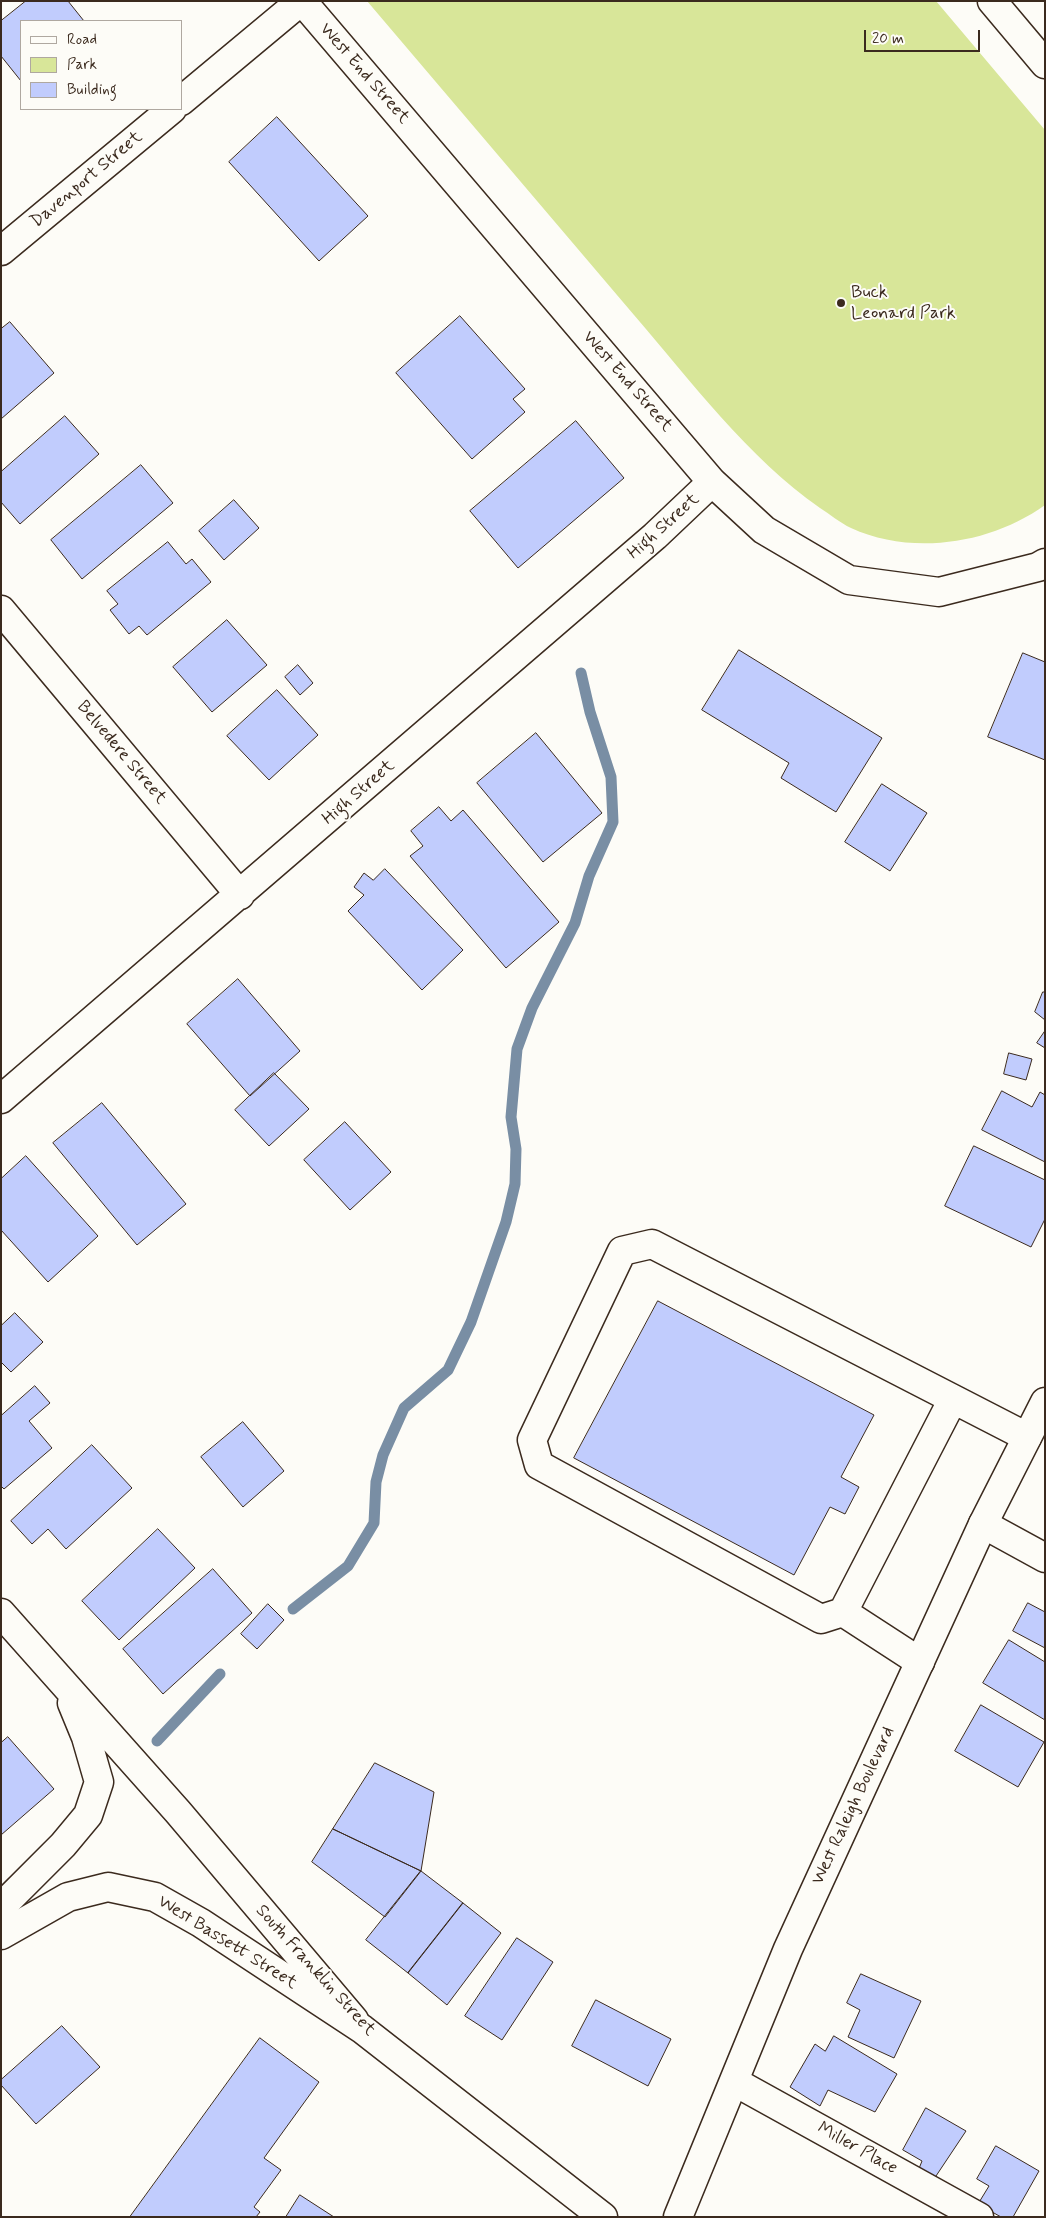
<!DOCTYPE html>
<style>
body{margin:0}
#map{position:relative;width:1046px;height:2218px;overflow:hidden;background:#fdfcf7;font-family:Mynerve,sans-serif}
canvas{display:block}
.frame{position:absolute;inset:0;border:2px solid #3b2a1e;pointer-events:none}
.legend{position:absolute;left:20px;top:20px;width:162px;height:90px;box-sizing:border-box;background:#fdfcf7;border:1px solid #afa8a0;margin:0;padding:6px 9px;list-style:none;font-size:15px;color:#3b2a1e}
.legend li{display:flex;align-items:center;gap:10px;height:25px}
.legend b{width:25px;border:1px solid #afa8a0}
.scale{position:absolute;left:864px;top:30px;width:116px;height:22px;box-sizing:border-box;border:2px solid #3b2a1e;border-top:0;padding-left:6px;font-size:15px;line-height:18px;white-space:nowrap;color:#3b2a1e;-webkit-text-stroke:4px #fdfcf7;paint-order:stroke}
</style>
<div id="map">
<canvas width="1046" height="2218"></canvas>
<div class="frame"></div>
<ul class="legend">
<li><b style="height:6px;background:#fdfcf7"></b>Road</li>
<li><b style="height:14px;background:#d8e699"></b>Park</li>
<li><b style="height:14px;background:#c1ccfd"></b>Building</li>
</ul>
<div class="scale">20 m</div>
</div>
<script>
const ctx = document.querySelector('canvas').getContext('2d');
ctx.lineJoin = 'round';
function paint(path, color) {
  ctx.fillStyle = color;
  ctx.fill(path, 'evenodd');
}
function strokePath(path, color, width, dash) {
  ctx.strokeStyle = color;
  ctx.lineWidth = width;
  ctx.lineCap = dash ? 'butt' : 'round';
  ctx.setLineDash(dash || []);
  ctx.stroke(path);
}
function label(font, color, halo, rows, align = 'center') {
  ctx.font = font + ' Mynerve,sans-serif';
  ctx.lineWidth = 4;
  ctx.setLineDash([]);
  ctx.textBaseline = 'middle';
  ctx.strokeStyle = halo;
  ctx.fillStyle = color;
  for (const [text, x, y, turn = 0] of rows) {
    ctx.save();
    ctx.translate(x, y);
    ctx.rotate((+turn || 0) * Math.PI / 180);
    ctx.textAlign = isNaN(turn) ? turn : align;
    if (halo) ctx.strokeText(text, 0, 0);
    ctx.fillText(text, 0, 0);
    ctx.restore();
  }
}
paint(new Path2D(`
 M367,1H936L1045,130V505C991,544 912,556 851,528C840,523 830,514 820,508C748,458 691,381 634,315C545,210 456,106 367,1Z`), '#d8e699');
strokePath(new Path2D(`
 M293,1609L348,1566L374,1523L376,1482L383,1455L404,1408L448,1370L471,1322L506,1222L515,1184L516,1149L511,1117L517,1049L532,1008L575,923L589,876L613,822L611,777L590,712L581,673
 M157,1741L220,1674`), '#798ea4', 11);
const building = new Path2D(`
 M26,1H68L84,21H21V81L1,56V21Z
 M277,117L368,216L319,261L229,162Z
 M460,316L525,389L513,399L525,412L472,459L396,373Z
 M10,322L54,373L1,419V329Z
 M65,416L99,454L20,524L1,502V472Z
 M576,421L624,478L518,568L470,511Z
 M141,465L173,503L82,579L51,540Z
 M234,500L259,528L224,560L199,531Z
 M168,542L186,564L192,559L211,582L147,635L139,626L129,634L110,610L118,604L107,591Z
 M227,620L267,665L212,712L173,667Z
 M739,650L882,738L836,812L781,778L789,763L702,710Z
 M1023,653L1045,662V760L988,737Z
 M298,665L313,683L300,695L285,677Z
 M277,690L318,735L269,780L227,736Z
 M536,733L602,813L543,862L477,783Z
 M882,784L927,813L890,871L845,842Z
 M439,807L451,821L463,810L559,922L506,968L410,856L423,846L411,831Z
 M385,869L463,950L422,990L348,911L364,895L354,887L364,873L373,880Z
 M238,979L300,1051L250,1096L187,1024Z
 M1043,992H1045V1020L1035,1012Z
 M1045,1031V1048L1037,1043Z
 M1009,1053L1032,1059L1026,1080L1004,1074Z
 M274,1073L309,1109L269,1146L235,1110Z
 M1002,1091L1032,1107L1040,1092L1045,1095V1162L982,1130Z
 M102,1103L186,1204L137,1245L53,1143Z
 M345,1122L391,1172L350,1210L304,1160Z
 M974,1146L1045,1180V1219L1031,1247L945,1206Z
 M26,1156L98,1236L48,1282L1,1230V1179Z
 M658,1301L874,1415L841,1477L859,1487L845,1514L830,1507L794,1575L574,1458Z
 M15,1313L43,1342L11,1372L1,1362V1326Z
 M35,1386L50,1403L29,1421L52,1448L4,1489L1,1486V1416Z
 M243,1422L284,1471L243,1507L201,1457Z
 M92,1445L132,1488L66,1549L48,1529L32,1544L11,1521Z
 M158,1529L195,1568L119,1640L82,1601Z
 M213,1569L252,1613L163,1694L123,1649Z
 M1028,1603L1045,1612V1648L1013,1631Z
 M268,1604L284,1620L257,1649L241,1634Z
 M1009,1640L1045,1662V1720L983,1683Z
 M981,1705L1044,1742L1018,1787L955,1751Z
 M8,1737L54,1789L1,1835V1743Z
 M375,1763L434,1792L421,1871L333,1829Z
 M333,1829L421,1871L385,1917L312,1862Z
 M421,1871L463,1903L408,1973L366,1940Z
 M463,1903L501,1933L447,2005L408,1973Z
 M517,1938L553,1962L502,2040L465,2016Z
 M861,1974L921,2001L894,2058L848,2037L860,2010L847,2003Z
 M596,2000L671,2039L648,2086L572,2046Z
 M62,2026L100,2067L36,2124L1,2085V2080Z
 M834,2036L897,2074L875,2112L828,2090L820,2106L790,2087L815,2044L825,2051Z
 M260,2038L319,2082L264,2158L281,2170L254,2207L260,2212L256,2217H130Z
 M926,2108L966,2131L934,2179L918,2171L922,2161L903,2150Z
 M996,2146L1039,2171L1013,2217H1001L978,2204L989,2186L977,2179Z
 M300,2195L334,2217H286Z`);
paint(building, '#c1ccfd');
strokePath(building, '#3b2a1e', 1);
const minor = new Path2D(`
 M302,1L712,482L764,530L849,580L939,592L1038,567L1045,563
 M992,1L1045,64
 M181,101L301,1
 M1,251L172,109
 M1,610L240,895
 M1,1099L655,536L712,482
 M953,1399L843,1612L821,1619L539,1465L532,1440L622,1251L652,1244L1027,1437
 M983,1524L1045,1558
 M843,1612L920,1662
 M1,1613L178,1812L354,2020
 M1,1907L63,1845L88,1815L99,1782L86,1737L72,1703
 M735,2082L979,2217`);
const major = new Path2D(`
 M1,1935L68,1897L108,1887L155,1897L201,1923L362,2029L603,2217
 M678,2217L788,1949L983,1524L1045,1402`);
strokePath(minor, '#3b2a1e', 31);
strokePath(major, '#3b2a1e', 31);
strokePath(minor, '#fdfcf7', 28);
strokePath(major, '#fdfcf7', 28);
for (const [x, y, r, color] of [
 [841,303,5,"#3b2a1e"]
]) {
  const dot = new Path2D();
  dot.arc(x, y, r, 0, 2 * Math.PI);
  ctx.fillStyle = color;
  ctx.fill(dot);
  strokePath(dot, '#fdfcf7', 2);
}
label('18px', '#3b2a1e', '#fdfcf7', [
 ["West End Street",364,74,49],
 ["Davenport Street",87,180,-40],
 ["West End Street",627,382,49],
 ["High Street",664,527,-42],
 ["Belvedere Street",121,753,50],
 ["High Street",359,793,-41],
 ["West Raleigh Boulevard",854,1806,-65],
 ["West Bassett Street",227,1943,32],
 ["South Franklin Street",315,1971,48],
 ["Miller Place",857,2149,29]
]);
label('18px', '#3b2a1e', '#fdfcf7', [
 ["Buck",851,293],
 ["Leonard Park",851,314]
], 'left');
</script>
